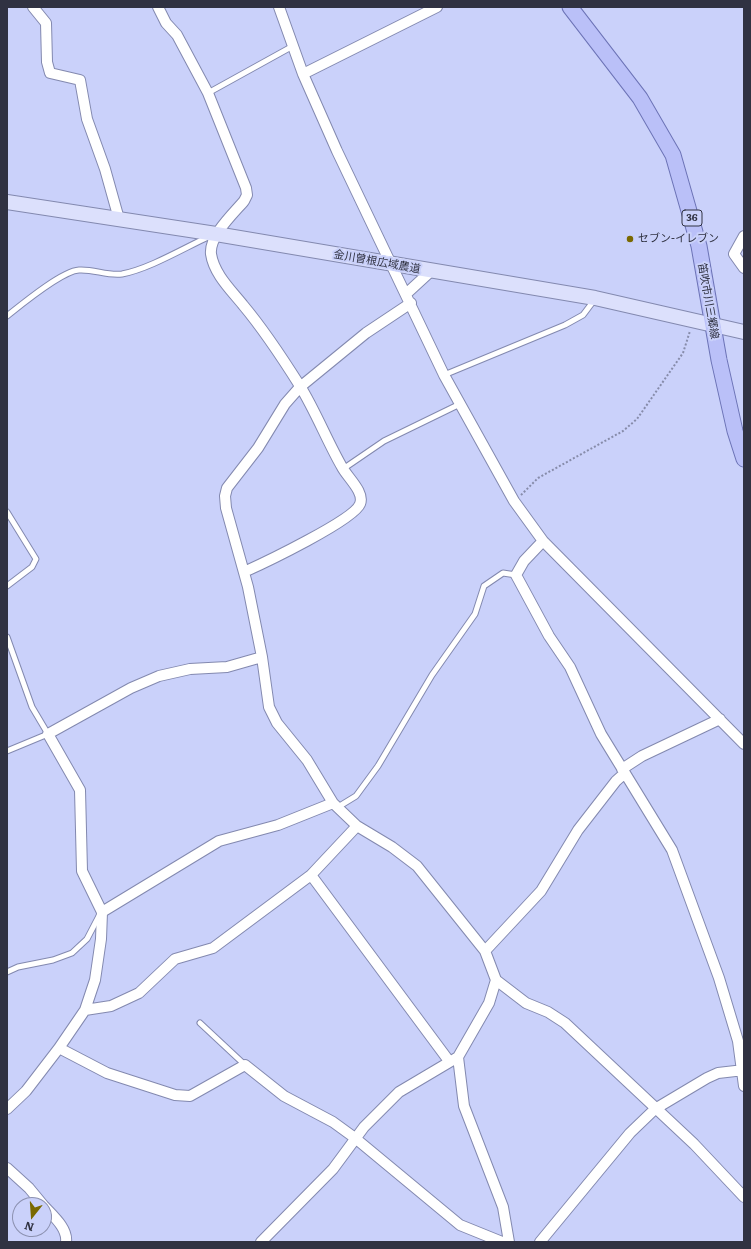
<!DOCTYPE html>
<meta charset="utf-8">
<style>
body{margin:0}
#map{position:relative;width:751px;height:1249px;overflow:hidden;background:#cad1fa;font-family:Literata,serif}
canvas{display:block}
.frame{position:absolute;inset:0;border:8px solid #303242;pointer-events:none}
.north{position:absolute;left:12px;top:1197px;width:40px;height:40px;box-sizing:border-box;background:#cad1fa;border:1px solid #8c91b0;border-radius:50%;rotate:197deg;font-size:11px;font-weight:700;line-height:16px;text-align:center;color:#303242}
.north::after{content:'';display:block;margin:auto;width:14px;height:18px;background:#7a6900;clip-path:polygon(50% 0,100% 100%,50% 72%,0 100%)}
</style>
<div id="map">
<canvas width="751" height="1249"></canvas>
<div class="frame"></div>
<div class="north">N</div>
</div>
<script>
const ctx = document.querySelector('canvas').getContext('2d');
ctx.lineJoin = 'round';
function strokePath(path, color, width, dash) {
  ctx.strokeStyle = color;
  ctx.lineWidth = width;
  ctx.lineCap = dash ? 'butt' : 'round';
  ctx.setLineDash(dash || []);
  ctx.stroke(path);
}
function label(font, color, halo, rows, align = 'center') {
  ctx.font = font + ' Literata,"Noto Sans JP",serif';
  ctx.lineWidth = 4;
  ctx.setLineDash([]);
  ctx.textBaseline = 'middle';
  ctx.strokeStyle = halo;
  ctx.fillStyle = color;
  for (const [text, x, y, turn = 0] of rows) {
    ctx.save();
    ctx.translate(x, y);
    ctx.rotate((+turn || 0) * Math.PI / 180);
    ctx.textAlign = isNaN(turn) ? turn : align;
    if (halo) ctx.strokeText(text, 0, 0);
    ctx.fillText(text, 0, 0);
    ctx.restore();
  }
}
const lane = new Path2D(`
 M208,93L293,46
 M7,316C22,304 62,271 79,270C94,269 107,276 122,274C149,269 184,248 210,236
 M444,375L565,325L583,315L595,299
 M343,469L384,441L460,404
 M7,512L36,559L32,567L7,586
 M7,637L32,707L48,734L7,751
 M338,807L356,796L378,766L432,675L475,614L484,586L503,573L516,575
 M7,972L18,967L53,960L72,953L87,939L100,914
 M200,1023L245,1065`);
const street = new Path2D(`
 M33,7L46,23L47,62L50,73L80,80L87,119L105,169L119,219
 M158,7L166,23L177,35L208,93L246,188L247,195L244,201C233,214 209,236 211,254C214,274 231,290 243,305C264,330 283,359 300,386C316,412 327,441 342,467C347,477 365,492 360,504C354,520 264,563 244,572
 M279,7L303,74L337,151L444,375L514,501L543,541L744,744
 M303,74L437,7
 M744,236L734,254L744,268
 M406,294L431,271
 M411,303L366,333L300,387L285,404L258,448L227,488L225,496L226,508L248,587L262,657L269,707L277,723L307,760L333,803L357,826L392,847L417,866L485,951L496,980L526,1003L548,1012L565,1023L694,1144L744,1197
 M543,541L524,561L516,575L549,636L570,667L601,734L672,850L719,978L738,1041L744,1086
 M622,769L642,756L720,719
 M311,875L449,1061
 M102,912L219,841L278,825L333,803
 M485,951L541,891L578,830L616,781L625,773
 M85,1010L111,1006L139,993L175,959L213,948L311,875L357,826
 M59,1048L107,1073L175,1095L190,1096L245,1065L284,1096L333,1122L355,1138L460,1225L502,1242
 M458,1057L464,1106L503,1207L509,1242
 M7,1109L26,1091L59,1048L85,1010L95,980L101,939L102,912L82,871L80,790L48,734L131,688L159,676L190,669L227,667L262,657
 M7,1168L29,1188L43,1205
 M44,1206C52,1215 68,1228 66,1242
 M261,1242L333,1169L364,1127L399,1092L458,1057L489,1003L496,980
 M540,1242L630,1133L655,1109L707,1078L718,1073L744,1070`);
const secondary = new Path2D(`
 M7,202L216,234L595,298L744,332`);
const primary = new Path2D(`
 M570,7L640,98L673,155L699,246L719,360L735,431L744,459`);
strokePath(lane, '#8389af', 7);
strokePath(street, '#8389af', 12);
strokePath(secondary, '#8389af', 16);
strokePath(primary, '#6c73b6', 17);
strokePath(new Path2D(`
 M521,495L538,478L623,431L637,419L683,353L690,331`), '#878caa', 2, [2, 2]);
strokePath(lane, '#fff', 5);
strokePath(street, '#fff', 10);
strokePath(secondary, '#dce0fc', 14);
strokePath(primary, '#bac0f8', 15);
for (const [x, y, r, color] of [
 [630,239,4,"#7a6900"]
]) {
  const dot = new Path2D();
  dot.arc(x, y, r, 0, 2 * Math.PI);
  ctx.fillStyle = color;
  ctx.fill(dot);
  strokePath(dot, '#cad1fa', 1.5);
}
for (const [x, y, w] of [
 [692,218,20]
]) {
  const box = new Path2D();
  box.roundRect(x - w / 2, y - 8, w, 16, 3);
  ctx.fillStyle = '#cad1fa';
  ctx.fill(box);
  strokePath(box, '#303242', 1);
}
label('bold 10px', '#303242', null, [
 ["36",692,218]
]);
label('11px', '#303242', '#cad1fa', [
 ["セブン-イレブン",638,239]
], 'left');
label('11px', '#303242', '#cad1fa', [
 ["金川曽根広域農道",377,262,10],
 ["笛吹市川三郷線",708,301,80]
]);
</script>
